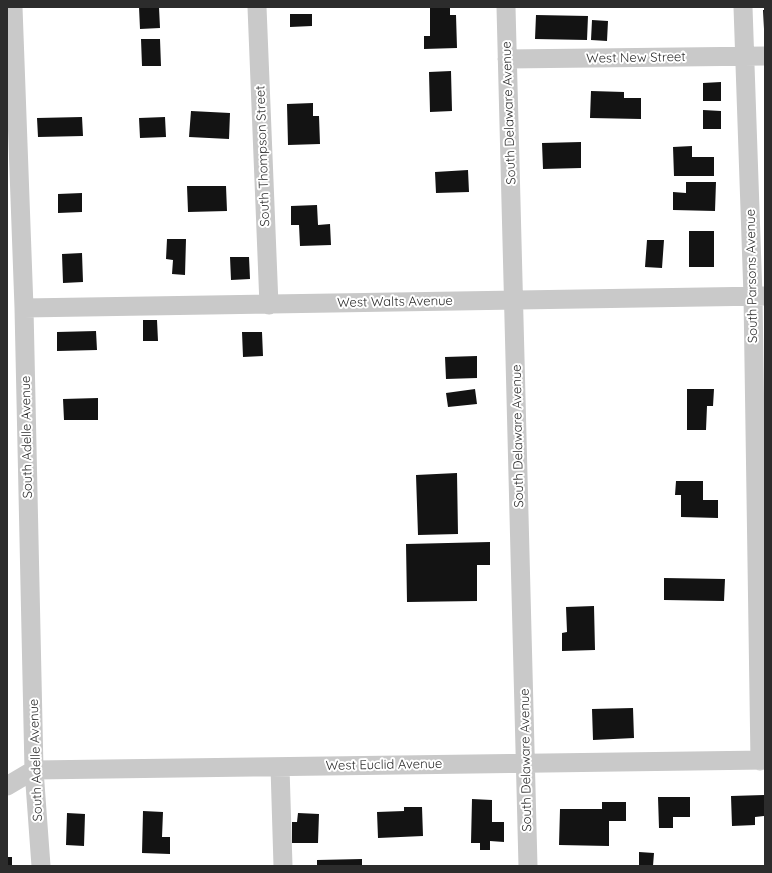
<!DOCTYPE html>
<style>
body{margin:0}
#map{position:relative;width:772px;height:873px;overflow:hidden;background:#fff;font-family:Quicksand,sans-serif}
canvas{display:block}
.frame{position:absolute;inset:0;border:8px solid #2c2c2c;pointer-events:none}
</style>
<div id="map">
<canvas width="772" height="873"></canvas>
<div class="frame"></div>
</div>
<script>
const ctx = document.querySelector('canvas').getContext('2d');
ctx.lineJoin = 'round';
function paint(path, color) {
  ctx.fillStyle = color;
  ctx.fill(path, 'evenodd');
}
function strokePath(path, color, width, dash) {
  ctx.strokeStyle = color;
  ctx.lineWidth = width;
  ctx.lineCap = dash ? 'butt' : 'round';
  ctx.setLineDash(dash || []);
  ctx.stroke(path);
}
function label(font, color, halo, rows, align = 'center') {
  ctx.font = font + ' Quicksand,sans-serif';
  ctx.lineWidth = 4;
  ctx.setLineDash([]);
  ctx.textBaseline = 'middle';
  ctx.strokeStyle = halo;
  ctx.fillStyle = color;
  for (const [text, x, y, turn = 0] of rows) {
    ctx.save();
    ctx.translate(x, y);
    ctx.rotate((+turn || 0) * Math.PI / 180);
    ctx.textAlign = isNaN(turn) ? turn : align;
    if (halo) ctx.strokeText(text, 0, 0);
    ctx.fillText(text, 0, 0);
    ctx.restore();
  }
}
paint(new Path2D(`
 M139,7H159L160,28L140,29Z
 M430,7H450V15H456L457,48L424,49V36H430Z
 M763,10H765V29H764Z
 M290,14H312V26L290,27Z
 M536,15L588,16L587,40L535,39Z
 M592,20L608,21L607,41L591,40Z
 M141,39H160L161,66H142Z
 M451,71L452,111L430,112L429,72Z
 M721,82V101H703V83Z
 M591,91L624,92V98H641V119L590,118Z
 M313,103V116H319L320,144L288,145L287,104Z
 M703,110L721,111V129H703Z
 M191,111L230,113L229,139L189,137Z
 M82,117L83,136L38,137L37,118Z
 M165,117L166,137L140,138L139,118Z
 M581,142V168L543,169L542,143Z
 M692,146V157H714V176H674L673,147Z
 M468,170L469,192L436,193L435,172Z
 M686,182H716L715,211L673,210V192L686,193Z
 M187,186H226L227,211L188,212Z
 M82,193V212L58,213V194Z
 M317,205L318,225L330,224L331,245L300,246L299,225H291V206Z
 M689,231H714V267H689Z
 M167,239H186L185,275L172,274L173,260L166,259Z
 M647,240H664L662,268L645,267Z
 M82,253L83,282L63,283L62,254Z
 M230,257H249L250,279L231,280Z
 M143,320H157L158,341H143Z
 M96,331L97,350L57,351V332Z
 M242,332H262L263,356L243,357Z
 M477,356V378L446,379L445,357Z
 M475,389L477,404L448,407L446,393Z
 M687,389H714L713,406H707L706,430H687Z
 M98,398V420H64L63,399Z
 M457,473L458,534L418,535L416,475Z
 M676,481H703V500H718V518L681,517V495H675Z
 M490,542V565H477V601L407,602L406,544Z
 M664,578L725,579L724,601L664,600Z
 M594,606L595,650L562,651V633L567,632L566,607Z
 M633,708L634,738L593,740L592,709Z
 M764,795V816L755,817V825L732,826L731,796Z
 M658,797H690V817H673V828H659Z
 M472,799L492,800V822H504V842L490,841V850H480V843H471Z
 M602,802H626V821H609V846L559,845L560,809H602Z
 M404,807H422L423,836L378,838L377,812L404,811Z
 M143,811L163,812L162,837H170V854L142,853Z
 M67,813L85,814L84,846L66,845Z
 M298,813L319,814L318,843H292V822H297Z
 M639,852L654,853L653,866H639Z
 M7,857H12V866H7Z
 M362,859V866H317V860Z`), '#131313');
strokePath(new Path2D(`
 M13,7L24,308L34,770L41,866
 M257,7L269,305
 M506,7L528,866
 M743,7L753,296L760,761
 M507,59L765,56
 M24,308L765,296
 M280,767L283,866
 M7,786L34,770L765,760`), '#c9c9c9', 19);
label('13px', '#2c2c2c', '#fff', [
 ["West New Street",636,58,-1],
 ["South Delaware Avenue",509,113,-92],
 ["South Thompson Street",263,156,-92],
 ["South Parsons Avenue",752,276,-91],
 ["West Walts Avenue",395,302,-1],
 ["South Delaware Avenue",518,436,-91],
 ["South Adelle Avenue",27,437,-91],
 ["South Adelle Avenue",36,760,-92],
 ["South Delaware Avenue",526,760,-91],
 ["West Euclid Avenue",384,765,-1]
]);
</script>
